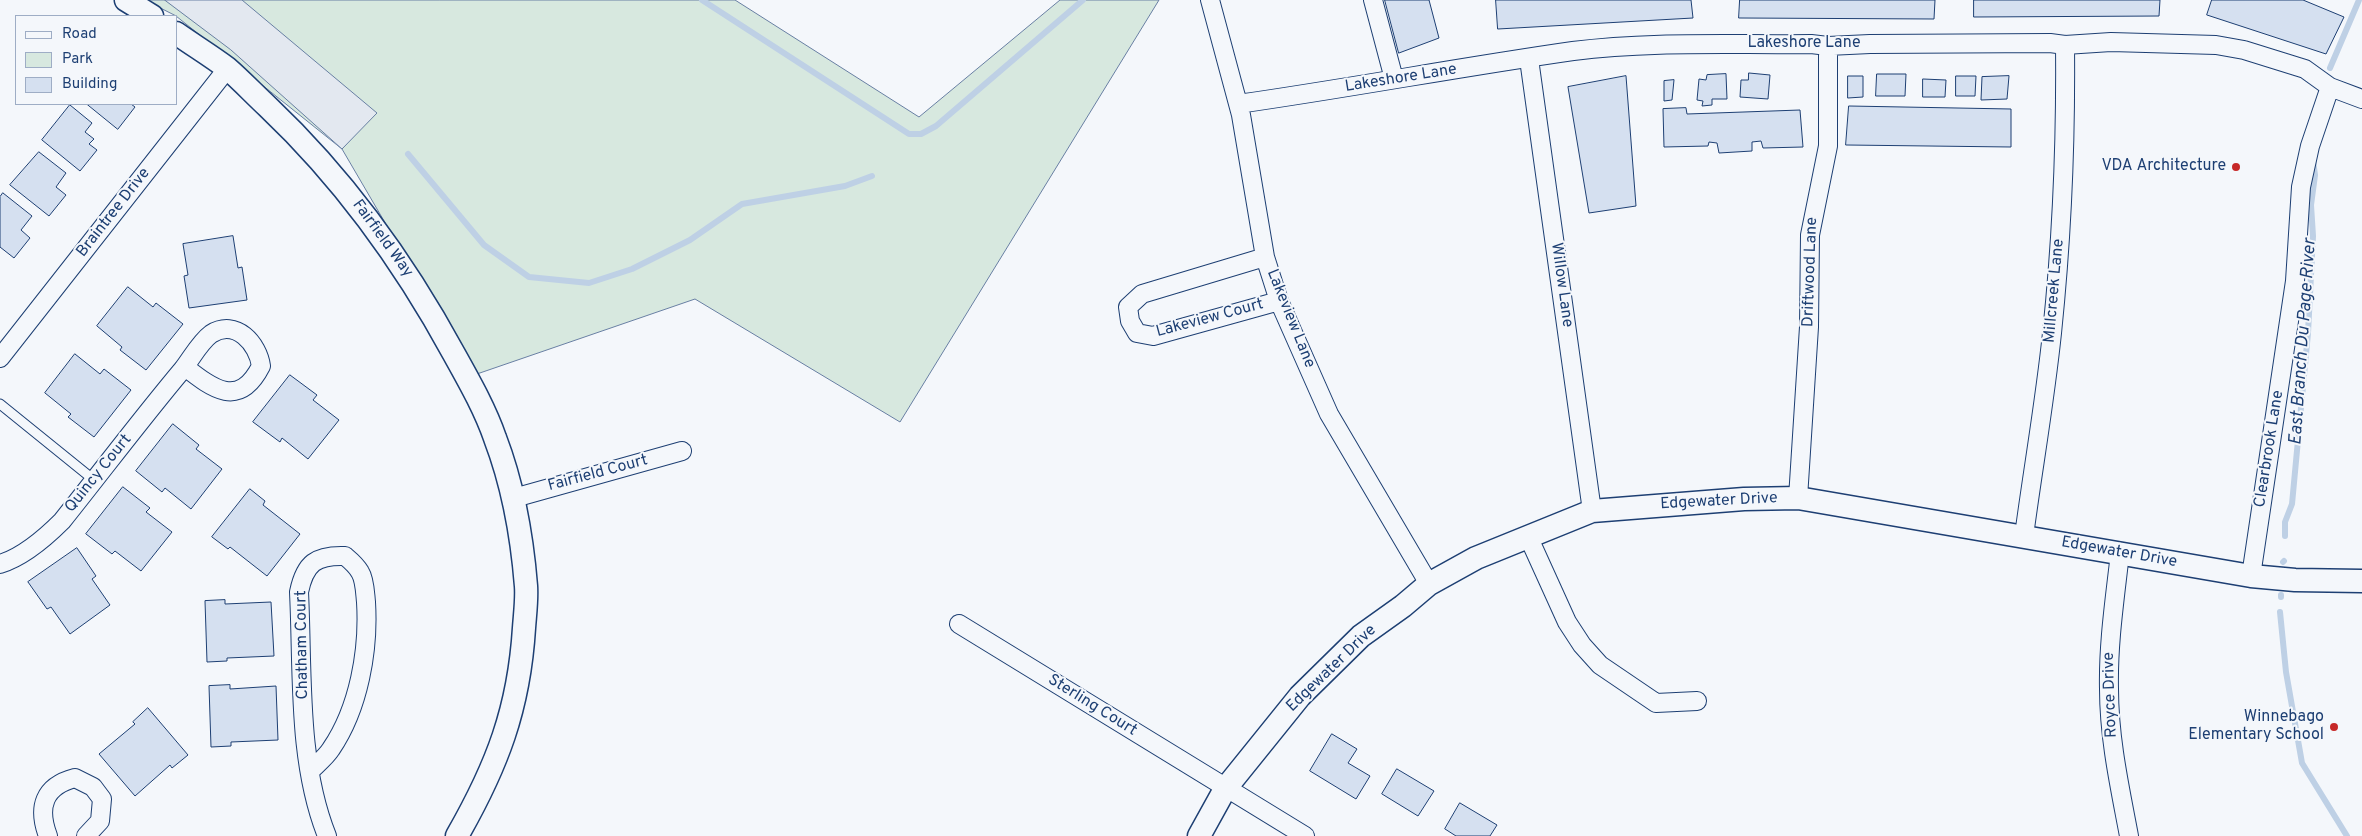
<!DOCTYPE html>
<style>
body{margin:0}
#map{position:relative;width:2362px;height:836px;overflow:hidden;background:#f4f7fb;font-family:Overpass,sans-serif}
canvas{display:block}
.legend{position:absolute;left:15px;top:15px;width:162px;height:90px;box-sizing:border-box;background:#f4f7fb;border:1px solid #9eadc5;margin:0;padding:6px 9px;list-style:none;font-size:15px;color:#1d3f73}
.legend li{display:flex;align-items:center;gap:10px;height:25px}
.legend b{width:25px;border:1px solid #9eadc5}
</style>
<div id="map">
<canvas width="2362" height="836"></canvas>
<ul class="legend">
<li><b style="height:6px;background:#f4f7fb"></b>Road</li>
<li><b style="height:14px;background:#d7e8df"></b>Park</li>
<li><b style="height:14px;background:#d5e0f0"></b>Building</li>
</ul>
</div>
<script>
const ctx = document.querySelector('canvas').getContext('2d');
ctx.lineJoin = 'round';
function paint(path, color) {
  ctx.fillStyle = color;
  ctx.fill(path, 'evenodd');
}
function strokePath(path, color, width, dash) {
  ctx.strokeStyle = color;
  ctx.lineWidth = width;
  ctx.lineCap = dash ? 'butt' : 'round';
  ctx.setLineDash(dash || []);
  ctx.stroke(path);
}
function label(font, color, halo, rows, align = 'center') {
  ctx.font = font + ' Overpass,sans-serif';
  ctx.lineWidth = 4;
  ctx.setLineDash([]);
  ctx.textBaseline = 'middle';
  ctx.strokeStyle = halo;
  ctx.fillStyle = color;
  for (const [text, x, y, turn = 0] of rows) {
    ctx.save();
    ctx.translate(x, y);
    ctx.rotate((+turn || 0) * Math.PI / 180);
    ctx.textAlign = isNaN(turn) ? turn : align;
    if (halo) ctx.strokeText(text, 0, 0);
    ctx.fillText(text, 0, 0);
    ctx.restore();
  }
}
const green = new Path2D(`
 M145,0H735L919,117L1060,0H1159L900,422L695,299L474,375L342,149L176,16Z`);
paint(green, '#d7e8df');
strokePath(green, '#687fa3', 1);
const parking = new Path2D(`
 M165,0H242L377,113L342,149L231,50Z`);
paint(parking, '#e3e8f0');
strokePath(parking, '#687fa3', 1);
strokePath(new Path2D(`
 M702,0L909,134H921L936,126L1083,0
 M2330,68L2359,0
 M408,154L484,245L529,277L589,283L632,269L690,240L742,204L845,186L872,176
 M2285,536V522L2292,504L2308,333L2313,236L2311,205L2315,175L2313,161
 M2283,562L2284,561
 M2281,597V595
 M2280,612L2286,672L2302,763L2347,836`), '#bed0e5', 6);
const building = new Path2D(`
 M1385,0H1429L1439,38L1399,53Z
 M1496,0H1691L1693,18L1498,29Z
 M1740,0H1935L1934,19L1739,18Z
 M1974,0H2160L2159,16L1974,17Z
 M2212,0H2303L2344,17L2326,54L2207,15Z
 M1749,73L1770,75L1768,99L1740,97L1741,80H1748Z
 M1726,74L1727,99H1712V105L1702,106L1703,101L1697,100L1699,79L1706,80L1707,75Z
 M1877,74H1906L1905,96H1876Z
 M1626,76L1636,206L1589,213L1568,87Z
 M1848,76H1863V97L1848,98Z
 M1956,76H1976L1975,96H1956Z
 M2009,76L2007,99L1981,100L1982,77Z
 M1923,79L1946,80L1945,97H1923Z
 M1674,80L1672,100L1664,101V81Z
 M87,104H131L135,107L118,129Z
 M70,105L92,123L85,132L94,139L89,144L97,150L80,171L42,140Z
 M1849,106L2011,109V147L1846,145Z
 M1686,108L1687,114L1800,110L1803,147L1763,148L1761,141L1752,142V151L1719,153L1717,143L1709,142L1708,146L1664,147L1663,109Z
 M39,152L66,173L56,187L66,195L49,216L10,185Z
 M3,193L32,216L21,230L30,238L14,258L0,247V197Z
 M233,236L238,268L242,267L247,300L189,308L184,276L188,275L183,244Z
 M128,287L153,307L156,303L183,324L146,370L120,350L122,347L97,326Z
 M75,354L100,374L104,369L131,390L94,437L68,417L71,414L45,393Z
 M290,375L317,395L313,400L339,420L308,459L282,438L280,442L253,422Z
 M173,424L199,445L196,449L222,469L191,509L165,488L162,492L136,471Z
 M123,487L150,508L146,512L172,532L141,571L115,551L112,554L86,534Z
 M250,489L265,501L263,505L300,534L267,576L230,547L228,549L212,537Z
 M77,548L96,576L92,579L110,605L70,634L51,607L47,609L28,582Z
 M225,600V604L271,602L274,656L227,658V661L207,662L205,601Z
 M230,685V689L276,686L278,740L231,742V746L211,747L209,686Z
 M148,708L188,755L172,768L170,765L135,796L99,754L135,724L133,722Z
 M1332,734L1357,749L1348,763L1370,776L1356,799L1310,771Z
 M1397,769L1434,791L1418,816L1382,794Z
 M1460,803L1497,825L1490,836H1456L1445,829Z`);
paint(building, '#d5e0f0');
strokePath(building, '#1d3f73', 1);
const service = new Path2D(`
 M0,404L94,480`);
const minor = new Path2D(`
 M1210,0L1241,115L1265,257L1279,301L1329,414L1429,584
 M1373,0L1394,79
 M1529,59L1592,511
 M1238,104C1350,88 1461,67 1573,51C1651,41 1732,45 1811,44L1828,46L1870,44L2050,43L2065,45L2111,42L2216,45L2244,50L2305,69L2330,87L2362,99
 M1265,257L1142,294L1128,307L1130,321L1137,333L1153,336L1279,301
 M0,358L227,69
 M514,498L682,451
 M1798,498L1809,327L1810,235L1828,146V46
 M1528,536L1567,622L1582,645L1600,665L1656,703L1697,701
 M2024,536C2033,468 2045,401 2052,333C2062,237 2066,142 2065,45
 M2120,553C2115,598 2108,643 2109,689C2109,739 2120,788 2129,836
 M0,564C23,557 45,538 62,521C102,471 141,419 183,369C191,359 200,342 211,334C236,318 258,344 261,366C239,409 213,389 185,367
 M2251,576L2295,281L2301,187L2310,146L2330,87
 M959,624L1305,836
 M310,771C317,764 326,757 331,749C359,708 369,650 366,602C365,593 365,580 360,572C356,565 351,561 345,556C316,555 305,563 299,592C303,672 297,761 327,836
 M48,836C37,807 44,786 75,778L93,787L102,799L100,821L86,836`);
const tertiary = new Path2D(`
 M126,0L152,16
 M176,33C193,45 211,56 227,68C241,80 254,94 268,107C344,179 404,262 454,354C469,381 485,409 495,438C513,485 522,536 526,586C527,599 525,614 524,628C519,709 497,766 457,836
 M1199,836L1225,789L1300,696L1361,636L1403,606L1429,584L1476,558L1592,511L1744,499L1798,498L2251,576L2295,580L2362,581`);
strokePath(service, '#1d3f73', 11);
strokePath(minor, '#1d3f73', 20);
strokePath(tertiary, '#1d3f73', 25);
strokePath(service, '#f4f7fb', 9);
strokePath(minor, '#f4f7fb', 18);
strokePath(tertiary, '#f4f7fb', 22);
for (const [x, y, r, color] of [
 [2236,167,5,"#c62828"],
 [2334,727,5,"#c62828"]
]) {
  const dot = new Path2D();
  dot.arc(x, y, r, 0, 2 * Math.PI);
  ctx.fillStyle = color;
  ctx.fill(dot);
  strokePath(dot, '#f4f7fb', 2);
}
label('16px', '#1d3f73', '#f4f7fb', [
 ["Lakeshore Lane",1804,44],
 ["Lakeshore Lane",1401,79,-9],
 ["Braintree Drive",114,213,-52],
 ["Fairfield Way",382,239,54],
 ["Driftwood Lane",1811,272,-88],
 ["Willow Lane",1561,285,82],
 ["Millcreek Lane",2055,291,-85],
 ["Lakeview Court",1210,319,-15],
 ["Lakeview Lane",1290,319,68],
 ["Clearbrook Lane",2270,449,-81],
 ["Quincy Court",99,474,-51],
 ["Fairfield Court",598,474,-15],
 ["Edgewater Drive",1719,502,-3],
 ["Edgewater Drive",2119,553,10],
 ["Chatham Court",303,645,-91],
 ["Edgewater Drive",1332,669,-44],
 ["Royce Drive",2111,695,-92],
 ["Sterling Court",1092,706,32]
]);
label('16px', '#1d3f73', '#f4f7fb', [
 ["VDA Architecture",2226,167],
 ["Winnebago",2324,718],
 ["Elementary School",2324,736]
], 'right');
label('italic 18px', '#1d3f73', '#f4f7fb', [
 ["East Branch Du Page River",2304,342,-86]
]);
</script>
